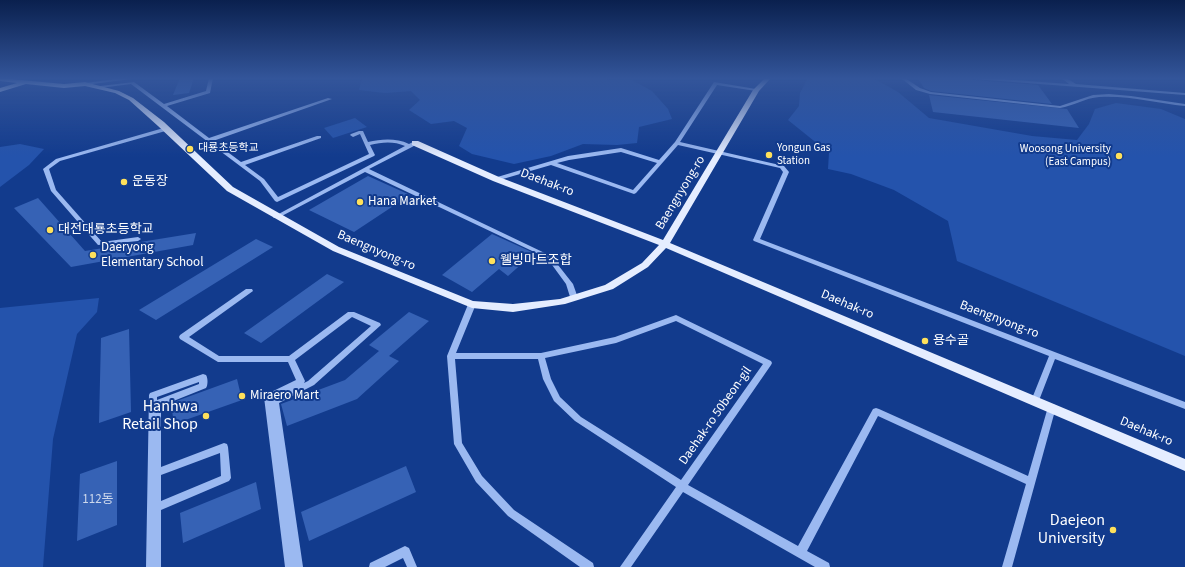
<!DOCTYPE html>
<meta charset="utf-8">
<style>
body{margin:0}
canvas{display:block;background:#123b8d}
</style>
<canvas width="1185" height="567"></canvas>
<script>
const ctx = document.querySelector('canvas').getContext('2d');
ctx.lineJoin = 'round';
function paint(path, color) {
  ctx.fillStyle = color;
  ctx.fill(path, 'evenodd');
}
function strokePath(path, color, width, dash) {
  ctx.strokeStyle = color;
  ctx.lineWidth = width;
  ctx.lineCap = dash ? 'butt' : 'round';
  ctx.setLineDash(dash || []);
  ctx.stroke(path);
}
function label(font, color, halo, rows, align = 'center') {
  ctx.font = font + ' "Source Sans 3","Noto Sans KR",sans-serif';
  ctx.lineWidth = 4;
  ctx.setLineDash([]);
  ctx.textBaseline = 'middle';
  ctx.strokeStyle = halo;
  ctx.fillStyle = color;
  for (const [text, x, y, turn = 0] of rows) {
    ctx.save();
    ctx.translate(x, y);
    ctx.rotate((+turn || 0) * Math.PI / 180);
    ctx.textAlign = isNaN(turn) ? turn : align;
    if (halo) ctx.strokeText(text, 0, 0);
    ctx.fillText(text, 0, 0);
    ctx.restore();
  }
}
paint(new Path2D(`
 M362,78H600L611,80H632L652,91L668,109L672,119L639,127L637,143L617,145L583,144L551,156L514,164L472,154L459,146L467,128L454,121L431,124L409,110L420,100L411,91L385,93L359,90Z
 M808,78H873L898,92L929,118L1032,136L1077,140L1089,124L1095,109L1116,103L1161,109L1185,119V356L957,261L948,221L894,190L851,174L828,169L829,153L788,120L799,106L800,93Z
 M355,118L367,127L333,138L324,128Z
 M20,144L44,149L29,165L0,187V147Z
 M99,298L97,312L77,334L53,439L43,567H0V308Z`), '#2453ac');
paint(new Path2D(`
 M180,78H194L189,93L173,95Z
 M918,78H971L974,80L1038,85L1052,104L931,91L924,88Z
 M929,95L1067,109L1079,128L933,112Z
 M368,176L410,195L354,232L309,210Z
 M38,198L85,251L196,233L193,245L71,267L14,208Z
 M492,234L534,253L508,276L499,269L472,292L442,275Z
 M256,239L273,247L156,320L139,310Z
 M327,274L344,282L261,343L244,333Z
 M409,312L429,321L389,356L399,361L357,399L287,426L281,404L345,380L379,351L369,345Z
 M129,329L131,412L99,423L101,338Z
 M237,379L242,400L174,424L171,403Z
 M117,461V525L77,541L80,474Z
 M406,466L416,492L309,541L301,512Z
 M256,482L261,509L183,543L180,513Z`), '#3662b5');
paint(new Path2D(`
 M123,78H133L131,79L85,85L83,84L85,83Z
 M209,78H213L210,93L167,106L209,138L328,98L332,99L213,141L241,162L317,136H321V138L245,165L264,179L278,197L369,154L360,134L353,137L350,135L351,134L359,131H363L368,142C382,139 396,138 409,144L413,142H417V144L412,147L369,169L551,256L573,284L578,298L574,300H571L566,284L547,258L365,172L278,218H274L273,217L405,146C394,141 382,142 370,145L375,155L374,156L277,202L275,201L260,181L131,84L100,88L98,87L100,86L134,82L164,104L206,91Z
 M901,78H905L920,88L931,92L1060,106L1093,95L1109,94L1131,96L1185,104V106C1157,103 1127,95 1099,97C1085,98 1073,106 1060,108L930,94L916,90Z
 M972,78H988L1069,84L1061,78H1066L1076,84L1185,93V95L974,79Z
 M714,82L756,89L758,90L756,91L717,85L680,142L784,166L789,172L760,239L1185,402V409L1055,359L1038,403L1035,404L1032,403L1031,401L1049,356L754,241L753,240L783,172L780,168L678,145L636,193L634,194L551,165L496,181L493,179L494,178L568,156L621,148L659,160L675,142ZM621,152L657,163L633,190L557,163L569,160Z
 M167,127L169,128V130L60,161L49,169L56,190L102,242L138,237L141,239L138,241L98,245L51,191L43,169L56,159Z
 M246,289H252L253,291L189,337L219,356H289L348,312H354L380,323L381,325L314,385L279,403L303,567H285L264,397L265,395L296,380L288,362H218L180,339L179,337L180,335ZM352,317L371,326L308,381L304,383L305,381L295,360Z
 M469,302H475L476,304L456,353H541L615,337L676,315L771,361L772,363L771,365L688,485L798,546L873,409L876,408L879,409L1028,476L1048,407L1049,405L1052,404L1055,405L1056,407L1012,567H1002L1026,484L878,416L807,551L829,563L830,567H815L683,492L631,567H620L676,487L575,421L554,401L543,379L538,359H455L462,443L482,476L514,510L593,563L594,567H580L508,516L476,482L454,444L447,356ZM676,321L763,364L681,480L581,417L560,397L551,379L545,358L616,343Z
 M203,374L206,375C208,378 208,385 206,388L161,406V467L224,443L227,444L228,447L231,478L229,481L161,510V567H146L149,395L150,393ZM199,382V384L157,400V397ZM220,453L221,476L161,501V475Z
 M405,546L409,548L417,567H407L403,558L385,567H369L370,563Z`), '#9bb9f1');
paint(new Path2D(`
 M0,78L64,84L85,82L119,91L133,98L164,122L233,187L339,247L473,301L513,304L560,299L605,285L642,263L659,245L493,181L412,145V141H418L499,177L663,240L753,90L765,78H771L759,91L670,243L1185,459V471L666,248L648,267L613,289L565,304L513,312L472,308L333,251L227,191L158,126L129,100L115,93L85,86L64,88L26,84L0,92V88L17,83L0,81Z`), '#e5edff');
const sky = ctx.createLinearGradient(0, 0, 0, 157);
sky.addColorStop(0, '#0a204e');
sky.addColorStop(0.5, '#33559a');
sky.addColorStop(1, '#33559a00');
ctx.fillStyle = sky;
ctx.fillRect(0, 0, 1185, 157);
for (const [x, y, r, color] of [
 [190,149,4,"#ffe15b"],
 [769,155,4,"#ffe15b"],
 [1119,156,4,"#ffe15b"],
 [124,182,4,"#ffe15b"],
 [360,202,4,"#ffe15b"],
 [50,230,4,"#ffe15b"],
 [93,255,4,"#ffe15b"],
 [492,261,4,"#ffe15b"],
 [925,341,4,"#ffe15b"],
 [242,396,4,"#ffe15b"],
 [206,416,4,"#ffe15b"],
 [1113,530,4,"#ffe15b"]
]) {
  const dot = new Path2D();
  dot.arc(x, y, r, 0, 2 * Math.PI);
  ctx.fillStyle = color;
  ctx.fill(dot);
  strokePath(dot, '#123b8d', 1.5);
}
label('11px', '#fff', '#123b8d', [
 ["대룡초등학교",198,149],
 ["Yongun Gas",777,149],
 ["Station",777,162],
 ["Woosong University",1111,150,"right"],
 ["(East Campus)",1111,163,"right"]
], 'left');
label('13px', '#fff', '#123b8d', [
 ["운동장",132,182],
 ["Hana Market",368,202],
 ["대전대룡초등학교",58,230],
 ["Daeryong",101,248],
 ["Elementary School",101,263],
 ["웰빙마트조합",500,261],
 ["용수골",933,341],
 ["Miraero Mart",250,396]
], 'left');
label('13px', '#fff', '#123b8d', [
 ["Daehak-ro",547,183,21],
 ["Baengnyong-ro",681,193,-59],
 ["Baengnyong-ro",376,251,23],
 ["Daehak-ro",847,305,23],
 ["Baengnyong-ro",999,320,21],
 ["Daehak-ro 50beon-gil",716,416,-55],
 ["Daehak-ro",1146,432,23]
]);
label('13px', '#cdd8ec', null, [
 ["112동",98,500]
]);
label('16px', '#fff', '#123b8d', [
 ["Hanhwa",198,407],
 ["Retail Shop",198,425],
 ["Daejeon",1105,521],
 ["University",1105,539]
], 'right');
</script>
